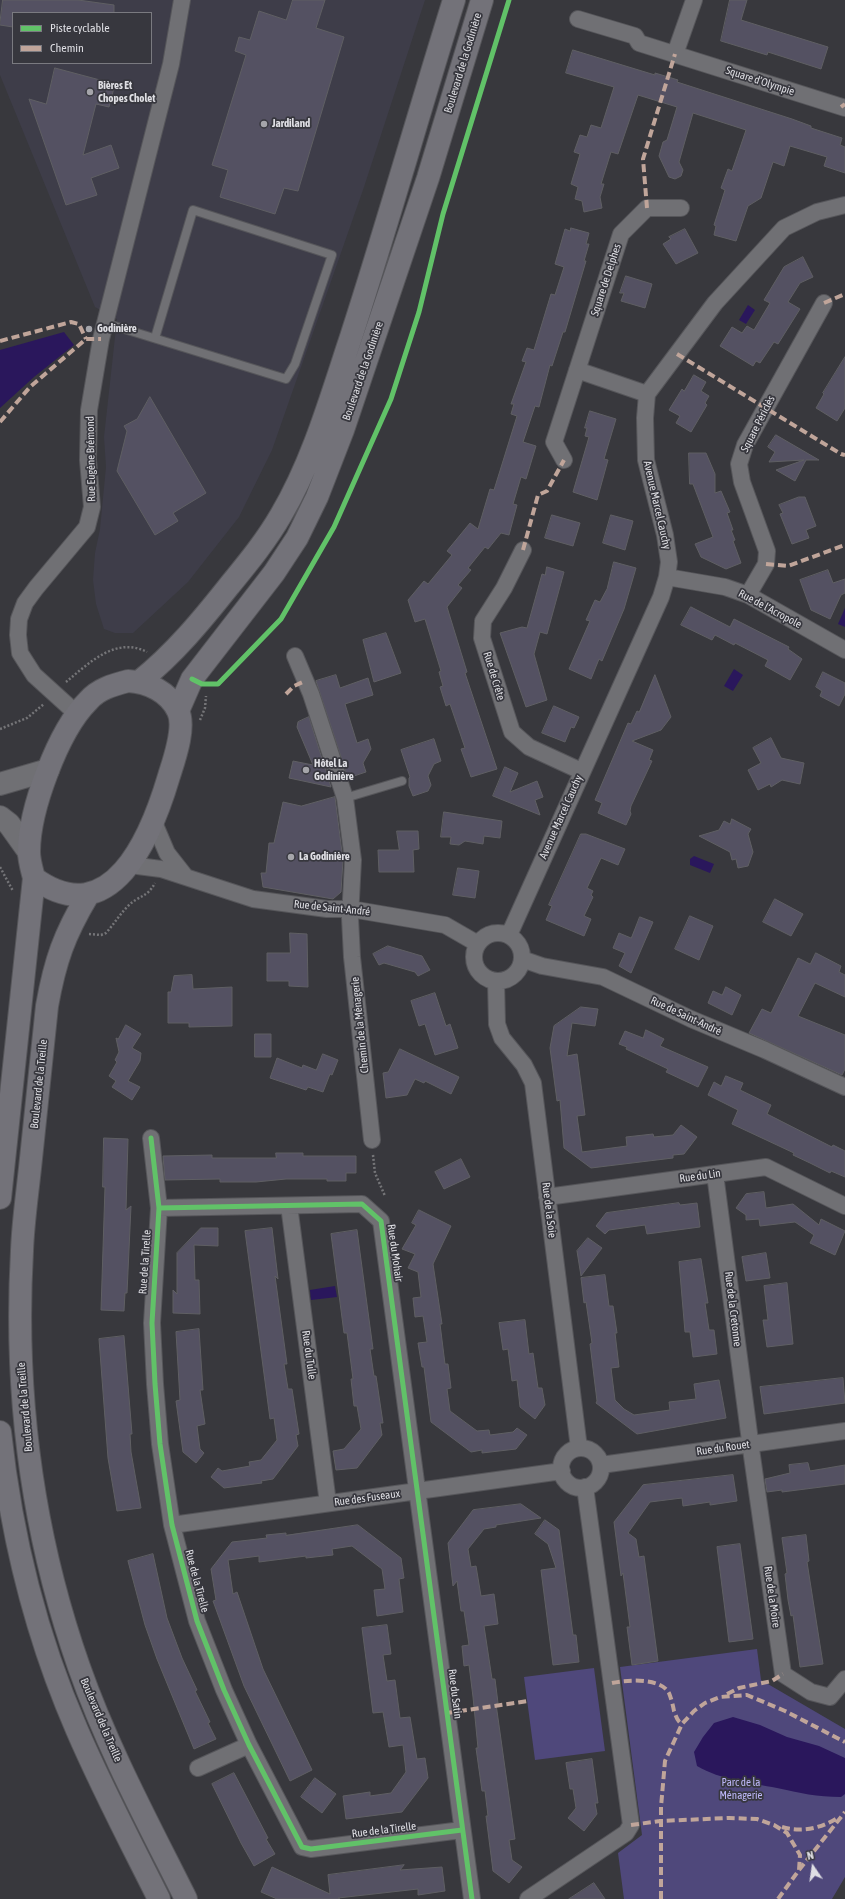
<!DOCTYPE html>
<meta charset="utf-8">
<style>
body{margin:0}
#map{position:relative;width:845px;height:1899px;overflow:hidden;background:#38383d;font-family:"Asap Condensed",sans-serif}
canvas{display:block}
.legend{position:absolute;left:12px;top:12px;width:140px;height:52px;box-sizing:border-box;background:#37373e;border:1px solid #7a7a80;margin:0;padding:5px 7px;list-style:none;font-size:12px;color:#dfdfe4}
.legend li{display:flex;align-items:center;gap:8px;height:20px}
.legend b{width:20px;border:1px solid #7a7a80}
.north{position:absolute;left:793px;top:1847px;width:40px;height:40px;-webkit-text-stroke:3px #37373e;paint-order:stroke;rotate:347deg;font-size:11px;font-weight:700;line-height:16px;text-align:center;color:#dfdfe4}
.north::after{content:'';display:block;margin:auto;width:14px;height:18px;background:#dfdfe4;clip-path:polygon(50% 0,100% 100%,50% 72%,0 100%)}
</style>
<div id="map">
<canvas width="845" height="1899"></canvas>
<ul class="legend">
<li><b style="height:5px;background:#61c268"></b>Piste cyclable</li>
<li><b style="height:5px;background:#c0a59a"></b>Chemin</li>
</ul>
<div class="north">N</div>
</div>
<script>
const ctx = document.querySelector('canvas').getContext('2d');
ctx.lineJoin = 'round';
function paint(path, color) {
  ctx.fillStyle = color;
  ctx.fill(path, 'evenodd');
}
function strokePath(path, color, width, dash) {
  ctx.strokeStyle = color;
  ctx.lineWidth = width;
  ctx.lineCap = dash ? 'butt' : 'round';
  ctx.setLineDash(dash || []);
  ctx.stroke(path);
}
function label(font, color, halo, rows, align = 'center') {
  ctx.font = font + ' "Asap Condensed",sans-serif';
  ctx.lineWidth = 3.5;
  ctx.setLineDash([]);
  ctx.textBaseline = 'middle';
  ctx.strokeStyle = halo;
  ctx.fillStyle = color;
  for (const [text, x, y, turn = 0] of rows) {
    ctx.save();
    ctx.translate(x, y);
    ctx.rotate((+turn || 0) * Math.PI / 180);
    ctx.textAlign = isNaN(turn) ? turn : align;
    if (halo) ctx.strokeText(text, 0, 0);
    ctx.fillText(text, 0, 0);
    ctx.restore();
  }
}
paint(new Path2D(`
 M0,0H425L364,187L272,450L239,517L188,582L133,633H115L104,629L96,604L93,580L95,553L100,529L106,467L104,437L117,319L95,307L0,75ZM13,13H151V63H13Z`), '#3e3d49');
paint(new Path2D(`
 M757,1649L761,1680L845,1729V1877L832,1899H624L618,1853L642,1835L620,1667Z
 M594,1668L605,1751L535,1760L524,1677Z`), '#4f487b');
paint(new Path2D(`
 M748,305L755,310L746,324L739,320Z
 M64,332L74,345L34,377L0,408V350Z
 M845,608V627L838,624Z
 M734,669L743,675L733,691L724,686Z
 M694,856L714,864L710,873L690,865V859Z
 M335,1286L337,1297L311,1300L310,1290Z
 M733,1717L760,1725L787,1737L819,1746L845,1758V1794L841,1797C817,1797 800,1793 777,1788C751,1783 721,1780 697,1766L694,1752L703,1737L714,1723Z`), '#2a175c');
const building = new Path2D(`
 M3,0H78L114,5V13H13V27L0,25Z
 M293,0H325L316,28L344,37L298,191L284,188L275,214L220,197L228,170L212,165L246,55L235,51L239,37L250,40L259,11L286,20Z
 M730,0H747L741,20L828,47L821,69L768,52L767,55L721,41Z
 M573,50L655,75V73L665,76L678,80L677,82L792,119L811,126V128L842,138L840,145L845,147V173L824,166L827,157L790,146L784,166L773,162L761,198L748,206L736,241L714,235L716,226L714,225L725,190L721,188L728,169L732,171L746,130L693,113L679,162L683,170L681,176L675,179L669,177L659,156L663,142L667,140L677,107L638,95L618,154L611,152L601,184H604L600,197L602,208L584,212L582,201L575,199L578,187L571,184L580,154L574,152L580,135L587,137L591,125L601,128L614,87L566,73Z
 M55,68L115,84L109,107L96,104L83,155L111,145L119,168L91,178L97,195L66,205L29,99L46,104Z
 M571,228L589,233L586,244H589L584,261H586L565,332H563L552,366L550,365L539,407L535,406L523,442L536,446L526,479L521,477L513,504L517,505L509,535L501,533L488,549L485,547L468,568L471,570L458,585L462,588L447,607L467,672L465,673L497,769L471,777L461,749L465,748L450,704L446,706L440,687L443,686L439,672L441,671L425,619L415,622L408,600L424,581L428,584L452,555L447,551L470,523L478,529L490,489L494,490L517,416L511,414L514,404H511L526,362L522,361L527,348L534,350L551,294L555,295L564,267L555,264L565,229L570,231Z
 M685,229L698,253L676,264L663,244L671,239L669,237Z
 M803,257L813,277L800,283L788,302L800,309L778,344L774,342L760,363L756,361L753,366L720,346L732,327L742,333L747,326L754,330L770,303L764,300L784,267Z
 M626,276L652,284L645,308L621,301L624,293H620Z
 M845,357V408L837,421L816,408L824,394L823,393Z
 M694,375L706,382L701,391L709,396L705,403L707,405L691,432L676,423L680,416L669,410L682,389L684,391Z
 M150,397L206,493L173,513L178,521L155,535L117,471L127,431L124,426L137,419Z
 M590,411L616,419L604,459L608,460L597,500L573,492L589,437L585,436L587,428H585Z
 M776,435L819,460H806L795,481L776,470L804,460L769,462L775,452L768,447Z
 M689,453H706L715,474V493L721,491L730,512L727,513L733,530H731L735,540L733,541L741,563L726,569L701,557L695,544L713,537L693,484H690Z
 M799,497H805L816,526L806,530L809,538L792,544L780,514L783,513L779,505Z
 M552,515L580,523L573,546L545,538Z
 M611,515L633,521L625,550L603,543Z
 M614,562L636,568L624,609L602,661L599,659L591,679L569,669L590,621L586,620L595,600L600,602L607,589Z
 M547,567L564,572L547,634L540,632L534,654L547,700L526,707L500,633L522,627L527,628L542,574L545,575Z
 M828,570L833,583L845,579V593L841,595L830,619L811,610L800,580Z
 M691,607L730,627L734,619L789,647L788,649L802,659L790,680L765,666L768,660L735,643L734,645L715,635L712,640L681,625Z
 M386,633L401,673L374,682L363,640Z
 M823,672L845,683V694L839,706L820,696L822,691L816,687Z
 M336,675L340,688L368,678L373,695L345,704L357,743L368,739L371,749L363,763L366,772L348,778L316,681Z
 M655,675L671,717L661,730L632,741L653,750L649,760L652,761L631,806L630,811L631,814L626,825L598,813L602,803L595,800L628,723L631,724L637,711L639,712Z
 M554,706L579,717L574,728L571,727L565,742L542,733Z
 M309,717L331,787L289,778L293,761L313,765L297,727L298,722Z
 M771,738L781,758L804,763L800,784L782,780L771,787L770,784L758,790L748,770L761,763L753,748Z
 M434,739L441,761L434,764L428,776L431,785L428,791L413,796L409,786V778L410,777L401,750Z
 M505,767L518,773L510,792L537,781L543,797L535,800L540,815L493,796Z
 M335,797L343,860L341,892L333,899L263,887L261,873H266L269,843H274L283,802L301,806Z
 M444,812L502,821L500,838L484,836L483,844L465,841L459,845L450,844L451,837H441Z
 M732,819L751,829L748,834L753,852L748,866L738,868L736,859L732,860L730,852L699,836L719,830L724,821L730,824Z
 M397,831H418L419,849L413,850L414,872H379L378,850H399Z
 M581,834H586L625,849L618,865L601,858L587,888L593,891L591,895L593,897L584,916L591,919L584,936L546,920L552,906L549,905Z
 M458,868L479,871L475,898L453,895Z
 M775,899L803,914L791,936L763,922Z
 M690,916L713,926L699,960L675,949Z
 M640,917L653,922L631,973L619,966L625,953L613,948L619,933L631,938Z
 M290,933L307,934L308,987L289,986V981H267V953H290Z
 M388,946L422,956L430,970L418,976L415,972L384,963L379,965L373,954Z
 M816,953L841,966L839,972L845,975V997L815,983L798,1016L845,1035V1069L842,1075L749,1033L762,1009L771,1013L798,958L810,964Z
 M192,975L193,989L232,987V1026L189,1027V1023H168V992H171L174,976Z
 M726,987L741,995L732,1015L708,1003L713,991L722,995Z
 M435,993L446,1026L450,1024L458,1048L435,1055L425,1024L419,1026L411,1001Z
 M581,1007L598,1009L595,1026L572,1023L567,1056L577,1054L585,1115L577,1116L582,1152L627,1146L626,1137L653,1134L654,1137L673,1135L681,1125L697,1137L684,1154L673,1155V1158L591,1168L564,1148L560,1100L557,1101L550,1048L554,1026Z
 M126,1025L141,1034L132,1048L141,1053L140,1061L128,1081L140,1087L132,1100L112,1087L116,1081L109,1076L117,1062L115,1060L119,1052L116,1038L118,1039Z
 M646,1030L664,1039L660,1046L708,1067L698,1087L666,1072L668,1069L626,1049L627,1047L619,1044L625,1031L643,1038Z
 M255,1034H271V1057H255Z
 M400,1049L459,1077L451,1094L425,1081L424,1083L415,1079L407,1095L386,1098L383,1073L388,1072Z
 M323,1054L338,1060L332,1075L330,1074L323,1092L308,1087L306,1090L270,1078L277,1058L302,1068L303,1065L316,1070Z
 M726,1076L743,1083L740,1090L771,1105L767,1114L832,1147L833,1145L845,1151V1177L831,1171L830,1173L810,1163L793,1155L794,1153L732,1124L738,1110L708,1095L714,1082L721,1086Z
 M104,1138L128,1139L126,1210L131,1206L127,1293H125L124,1311L101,1310L105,1187H103Z
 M276,1153H303V1156H356V1173H346V1181H327V1179H286L256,1182H220V1179L165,1180L163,1156L212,1155V1158H276Z
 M461,1159L470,1177L444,1189L435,1172Z
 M764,1192L766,1208L793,1204L819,1225L821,1219L845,1231L835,1255L810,1243L814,1235L795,1222L760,1226L759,1219L746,1220V1215L736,1208L746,1194Z
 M679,1203L680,1205L697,1203L700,1227L647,1234L645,1225L609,1230L605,1234L596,1226L606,1213Z
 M419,1210L451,1226L433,1264L442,1324H440L445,1364H448L451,1388L447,1389L450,1411L477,1431L489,1430L490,1435L513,1432L517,1428L527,1435L516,1449L482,1453V1450L471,1452L431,1422L424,1367H422L418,1343L427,1342L423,1316L415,1317L413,1298L421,1297L418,1272L408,1268L415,1254L402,1249L416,1225L412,1223Z
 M201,1228H218V1246L194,1245L195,1280H199L200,1314L173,1313V1290L177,1294V1253Z
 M272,1228L278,1279L275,1276L287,1364H284L288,1389H292L299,1434L296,1435L298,1446L273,1479L261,1481L262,1483L224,1488L211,1477L218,1468L222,1471L250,1466L249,1462L261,1460L277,1440L274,1418L270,1419L245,1231Z
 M357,1230L373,1349H370L374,1376H376L383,1423H380L382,1435L357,1468L336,1470L333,1451L344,1449L361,1429L357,1406H354L351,1379H353L347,1333H344L331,1234Z
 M588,1238L602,1248L581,1276L577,1251Z
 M766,1253L770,1278L746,1281L742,1257Z
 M701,1259L708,1303H705L709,1330H714L717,1354L693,1357L690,1332H685L679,1262Z
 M605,1275L609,1306H613L617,1333H615L619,1367L611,1368L615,1400L624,1409L634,1415L670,1410L669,1402L696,1399L694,1384L719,1380L726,1418L637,1434L596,1403L597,1401L590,1344L592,1343L586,1302L584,1303L581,1278Z
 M787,1283L793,1344L767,1347L763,1320H768L764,1286Z
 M525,1320L529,1354L533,1353L538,1388H542L545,1405L535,1419L520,1407L517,1380L512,1381L508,1349L503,1350L499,1323Z
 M199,1329L203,1390H200L205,1424L197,1426L200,1449L204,1453L196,1463L183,1452L176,1401L180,1400L176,1332Z
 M124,1336L132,1434H130L131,1452L141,1508L117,1511L108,1458L99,1339Z
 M843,1378L845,1403L764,1414L760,1387Z
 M808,1463L810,1471L845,1465V1484L782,1492V1490L767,1492L765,1479L790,1473L789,1465Z
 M733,1475L737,1501L710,1505V1502L683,1506L682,1498L650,1502L628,1533L636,1539L639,1557L644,1556L658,1661L632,1665L627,1627H630L623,1573L621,1576L614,1522L643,1485Z
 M521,1504L541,1518L496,1525V1527L484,1529L468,1549L471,1567L476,1566L481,1596L494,1594L498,1624L484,1626L492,1679H495L498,1703L496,1704L515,1839L509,1840L512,1860L522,1867L509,1883L493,1871L486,1816H488L485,1791H482L476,1748H478L473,1697L469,1665L464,1666L462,1646L469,1645L464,1611H461L457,1581L453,1586L448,1543L473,1510Z
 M545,1520L559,1530L573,1635H576L579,1662L553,1665L541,1570L556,1568L548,1544L535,1534Z
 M358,1525L401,1558L404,1578L399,1579L403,1612L377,1616L374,1590L385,1589L382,1569L352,1546L332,1549L333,1555L306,1558V1556L259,1562V1556L228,1560L233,1594L237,1592L263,1669L312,1770L290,1781L244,1686L213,1601L216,1600L211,1569L232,1542L267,1538L266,1535L286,1533V1535Z
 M806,1535L809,1561L807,1562L823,1664L800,1667L793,1615L791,1616L788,1600L785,1574L787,1573L782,1538Z
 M740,1544L753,1639L729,1642L717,1547Z
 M153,1554L167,1618L182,1658L197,1690L195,1691L210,1722L208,1723L216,1739L194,1749L157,1659L145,1625L128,1561Z
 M387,1625L391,1654L383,1655L387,1681L395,1680L400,1718L410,1717L417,1759L425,1758L428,1778L402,1812L346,1819L343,1796L370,1792V1796L391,1793L406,1772L403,1745L389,1747L383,1712L373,1713L362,1628Z
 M592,1759L598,1803H595L597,1814L584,1831L568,1818L576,1808L573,1789H570L566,1763Z
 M234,1773L268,1838L266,1839L275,1854L254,1866L241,1843L212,1784Z
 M315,1778L336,1794L322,1813L301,1797Z
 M404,1865L400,1870L442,1867L445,1891L418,1895V1889L338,1898L340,1899H277L261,1892L272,1867L330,1894L328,1875Z
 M594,1883L605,1899H569Z`);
paint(building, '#545162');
strokePath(building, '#5f5f63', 1);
const lane = new Path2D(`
 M105,323L286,379L295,364L332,255L193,210L155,338
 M345,798L402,781`);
const street = new Path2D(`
 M578,19L635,36L639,43L845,108
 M675,54L694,0
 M577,370L647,394
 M564,460L554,442L621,234L647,208H681
 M523,550L504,588L483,621L482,638L512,732L529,747L581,771
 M667,577L725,587L748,595L845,650
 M748,595L766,564L767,551L742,482L739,464L745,445L824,303
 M295,656L311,694L345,798L353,860L350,918L352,957L372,1140
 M77,714L34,675L20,653L18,635L19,619L25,603L36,588L87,527L92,507L88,460L89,410L101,339L171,64L182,0
 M153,820L167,853L185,876
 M130,865L161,869L253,899L327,909H351L445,925L478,944
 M474 957a24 24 0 1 1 48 0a24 24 0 1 1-48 0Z
 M509,935L661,597L667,577L669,562L665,535L646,460L645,418L647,394L715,303L784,228L817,212L845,205
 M522,959L542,966L603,977L691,1019L765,1050L845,1087
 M496,981L497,1024L502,1038L524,1065L533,1083L579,1448
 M151,1138L159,1208L152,1323L155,1384L160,1444L172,1525L197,1621L224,1690L249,1745L302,1847L311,1849L462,1830
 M715,1174L752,1456L783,1674L811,1692L830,1697L845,1679
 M547,1197L766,1167L845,1206
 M290,1206V1213L328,1503
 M159,1208L362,1204L381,1221L472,1899
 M561 1468a20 20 0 1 1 40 0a20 20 0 1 1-40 0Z
 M601,1465L845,1431
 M172,1525L562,1471
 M198,1768L249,1745
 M528,1899L626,1833L631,1825L585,1487`);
const secondary = new Path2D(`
 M0,784L48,770
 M0,817L9,824L29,852`);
const primary = new Path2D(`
 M128,681C148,682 169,692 178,711C186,727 174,760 169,776C151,837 111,934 34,878C32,870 29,861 29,852C29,810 58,731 88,701C98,689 113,685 128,681Z
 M140,681C174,654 202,620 229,586C247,564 266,541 281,515C313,461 331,397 351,337C387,226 419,112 454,0
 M178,711L192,679L274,573L297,538L317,497L343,430L428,178L482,0
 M88,895C64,935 55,961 47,1006C41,1060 36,1114 30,1168C27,1196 23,1223 22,1251C14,1392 32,1533 79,1667C107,1747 148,1823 186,1899
 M0,1198L34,878
 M0,1432C11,1534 36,1636 77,1730C102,1788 131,1843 159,1899`);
strokePath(lane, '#56565a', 10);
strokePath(street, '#56565a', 18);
strokePath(secondary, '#56565a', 24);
strokePath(primary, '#56565a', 24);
strokePath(new Path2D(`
 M66,682C89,663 116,636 147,652
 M200,720L205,708L206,696
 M0,729L27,718L44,704
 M0,867L13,891
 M89,934L101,935L106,933C114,924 120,914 128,906C139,895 147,898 155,883
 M373,1155L375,1173L385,1196`), '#757578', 2.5, [2, 2]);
strokePath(lane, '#707074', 8);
strokePath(street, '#707074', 16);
strokePath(secondary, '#707074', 22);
strokePath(primary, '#737279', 22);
strokePath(new Path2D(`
 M841,107L845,104
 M647,208L643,159L675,54
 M824,303L845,294
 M0,341L71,322L79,324L86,339
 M677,354L841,454L845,455
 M0,422L30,387L86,339H101
 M523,550L538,495L547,491L564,460
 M766,564L788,566L845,545
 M286,694L294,686L305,681
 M612,1683C626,1680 660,1677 669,1693C671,1698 673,1705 674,1711C676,1716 677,1721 682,1724
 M727,1694L739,1688L772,1681L783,1674
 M447,1713L528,1701
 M631,1825L660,1821L729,1818L757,1819L774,1825L787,1833L800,1855L799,1870L778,1899
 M782,1827C802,1833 822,1828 839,1817
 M799,1870L845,1812
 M661,1899V1807L665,1761L682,1724L694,1711L705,1703L720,1697L747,1695L785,1711L845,1742`), '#c0a59a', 4, [8, 4]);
strokePath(new Path2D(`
 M192,679L202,684H218L281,619L334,527L391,399L419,312L443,214L509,0
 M151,1138L159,1208L152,1323L155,1384L160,1444L172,1525L197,1621L224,1690L249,1745L302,1847L311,1849L462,1830
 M159,1208L362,1204L381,1221L472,1899`), '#61c268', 5);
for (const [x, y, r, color] of [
 [90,92,4,"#a5a5aa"],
 [264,124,4,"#a5a5aa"],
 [89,329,4,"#a5a5aa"],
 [306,770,4,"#a5a5aa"],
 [291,857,4,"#a5a5aa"]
]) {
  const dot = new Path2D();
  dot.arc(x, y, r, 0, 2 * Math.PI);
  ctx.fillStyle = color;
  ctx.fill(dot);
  strokePath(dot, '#37373e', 1.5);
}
label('11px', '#dfdfe4', '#37373e', [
 ["Boulevard de la Godinière",463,63,-73],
 ["Square d’Olympie",760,81,18],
 ["Square de Delphes",606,280,-72],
 ["Boulevard de la Godinière",363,371,-71],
 ["Square Périclès",758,424,-63],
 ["Rue Eugène Brémond",91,459,-91],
 ["Avenue Marcel Cauchy",657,505,77],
 ["Rue de l’Acropole",770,609,28],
 ["Rue de Crête",494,676,73],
 ["Avenue Marcel Cauchy",561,817,-66],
 ["Rue de Saint-André",332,908,6],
 ["Rue de Saint-André",686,1016,25],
 ["Chemin de la Ménagerie",360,1025,-96],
 ["Boulevard de la Treille",39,1084,-84],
 ["Rue du Lin",700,1176,-8],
 ["Rue de la Soie",549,1210,83],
 ["Rue du Mohair",395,1253,82],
 ["Rue de la Tirelle",145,1262,-86],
 ["Rue de la Cretonne",733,1309,83],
 ["Rue du Tulle",309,1355,82],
 ["Boulevard de la Treille",25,1407,-95],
 ["Rue du Rouet",723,1448,-8],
 ["Rue des Fuseaux",367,1498,-8],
 ["Rue de la Tirelle",197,1581,75],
 ["Rue de la Moire",772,1597,82],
 ["Rue du Satin",455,1694,83],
 ["Boulevard de la Treille",101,1720,67],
 ["Rue de la Tirelle",384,1830,-7]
]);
label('bold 11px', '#dfdfe4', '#37373e', [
 ["Bières Et",98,86],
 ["Chopes Cholet",98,99],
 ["Jardiland",272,124],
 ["Godinière",97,329],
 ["Hôtel La",314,764],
 ["Godinière",314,777],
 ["La Godinière",299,857]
], 'left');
label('11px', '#beb8fa', '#37373e', [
 ["Parc de la",741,1783],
 ["Ménagerie",741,1796]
]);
</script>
